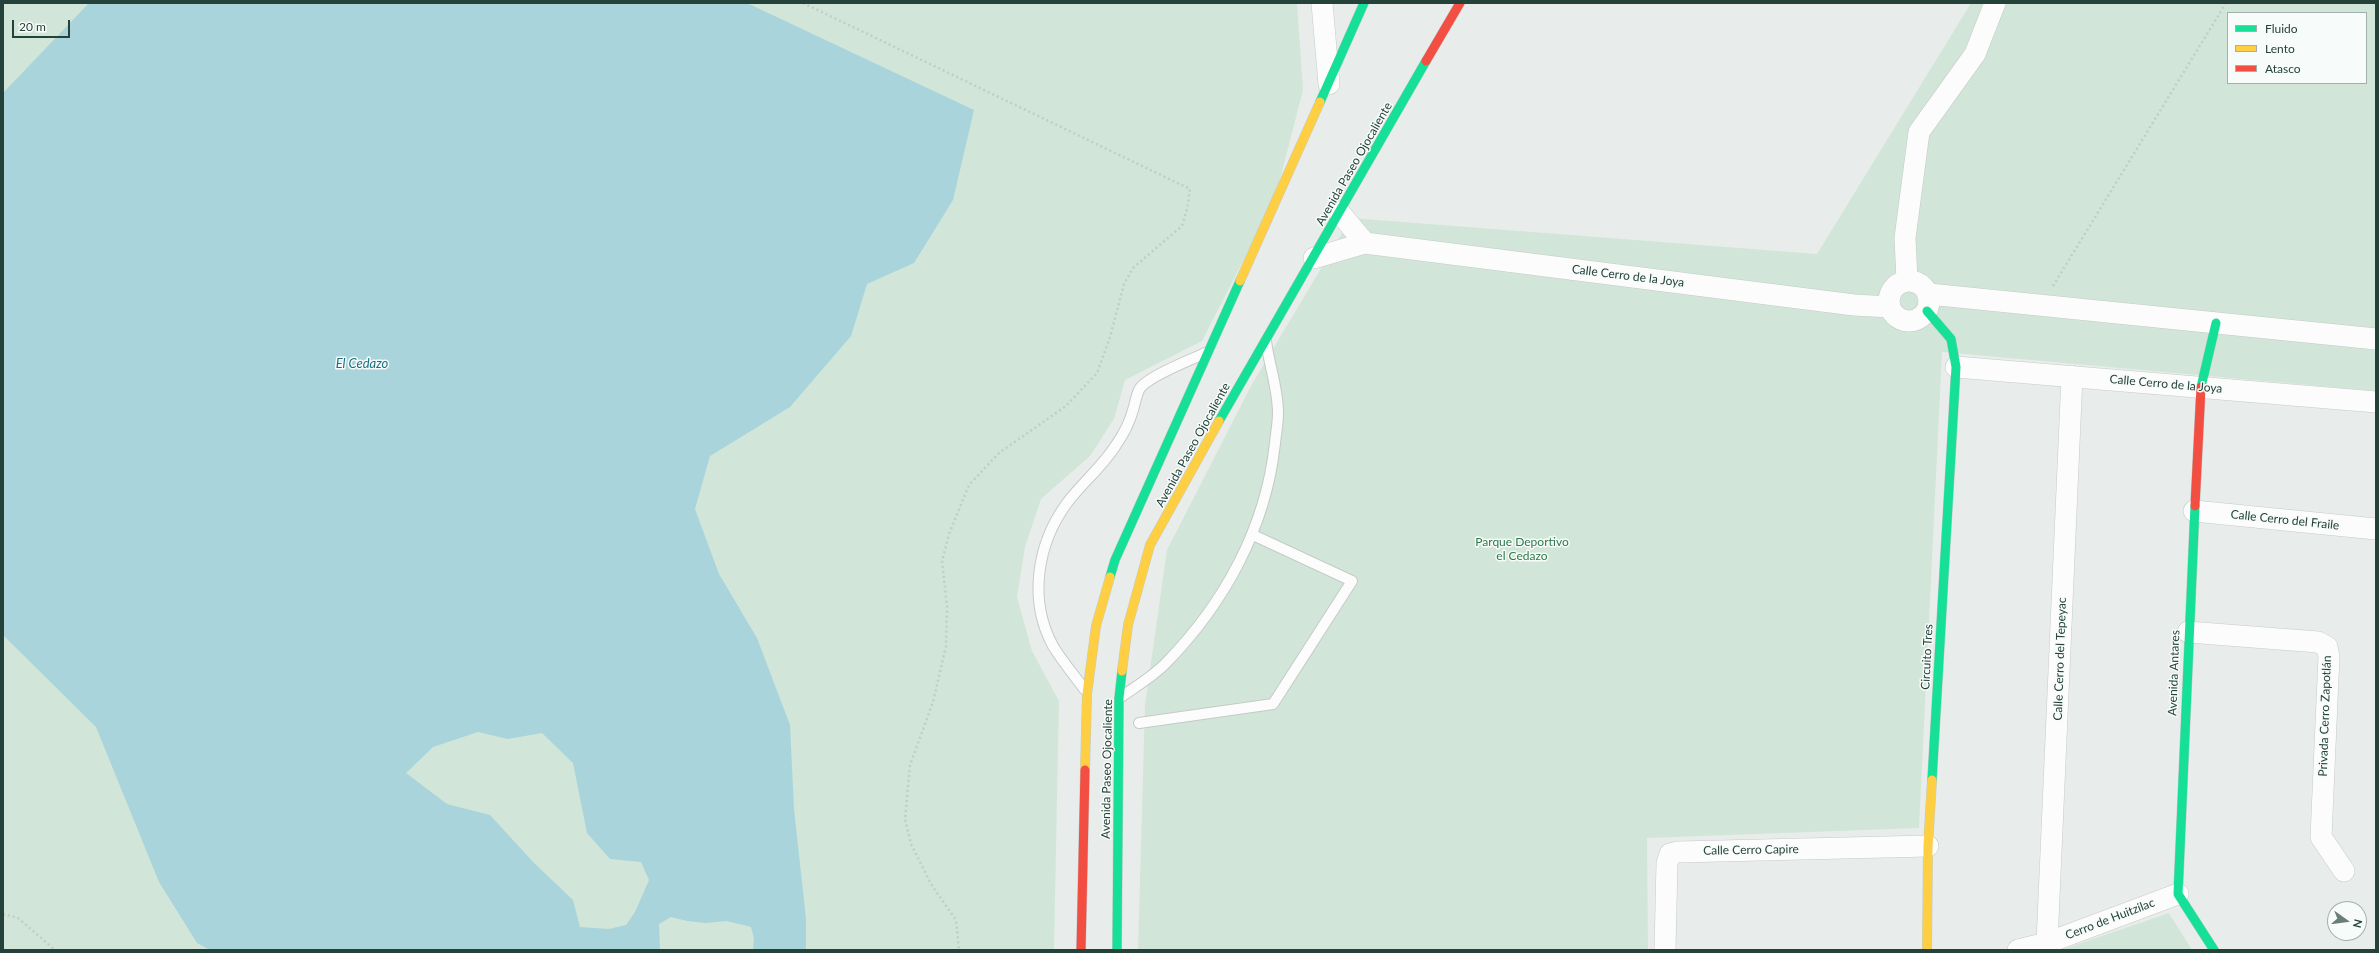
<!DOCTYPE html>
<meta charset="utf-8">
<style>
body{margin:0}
#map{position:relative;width:2379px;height:953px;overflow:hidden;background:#e8edeb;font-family:Lato,sans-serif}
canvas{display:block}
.frame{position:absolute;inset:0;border:4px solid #24423a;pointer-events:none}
.legend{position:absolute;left:2227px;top:12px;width:140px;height:72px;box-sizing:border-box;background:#f7fbf9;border:1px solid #a3b1ad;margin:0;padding:5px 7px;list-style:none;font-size:12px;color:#24423a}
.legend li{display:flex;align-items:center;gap:8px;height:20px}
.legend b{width:20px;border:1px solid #a3b1ad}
.north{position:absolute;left:2327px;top:901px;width:40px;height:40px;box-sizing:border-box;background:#f7fbf9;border:1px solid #a3b1ad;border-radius:50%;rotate:104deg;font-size:11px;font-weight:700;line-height:16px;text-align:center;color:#24423a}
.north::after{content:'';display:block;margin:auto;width:14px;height:18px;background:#697e78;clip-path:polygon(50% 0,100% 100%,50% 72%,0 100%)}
.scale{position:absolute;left:12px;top:20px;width:58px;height:18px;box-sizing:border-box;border:2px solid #24423a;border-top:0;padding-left:5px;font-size:12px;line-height:14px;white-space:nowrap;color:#24423a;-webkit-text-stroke:3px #f7fbf9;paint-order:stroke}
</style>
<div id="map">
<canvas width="2379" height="953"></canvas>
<div class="frame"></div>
<ul class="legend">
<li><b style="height:5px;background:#16e098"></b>Fluido</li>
<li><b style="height:5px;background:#ffcf43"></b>Lento</li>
<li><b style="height:5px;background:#f24e42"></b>Atasco</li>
</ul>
<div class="north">N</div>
<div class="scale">20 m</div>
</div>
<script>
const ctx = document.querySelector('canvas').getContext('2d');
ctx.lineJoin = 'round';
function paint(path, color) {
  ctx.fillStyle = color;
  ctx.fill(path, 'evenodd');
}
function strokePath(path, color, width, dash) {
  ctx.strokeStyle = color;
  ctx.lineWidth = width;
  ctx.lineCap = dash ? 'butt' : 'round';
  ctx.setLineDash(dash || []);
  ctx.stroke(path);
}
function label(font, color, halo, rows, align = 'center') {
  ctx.font = font + ' Lato,sans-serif';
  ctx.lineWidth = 3;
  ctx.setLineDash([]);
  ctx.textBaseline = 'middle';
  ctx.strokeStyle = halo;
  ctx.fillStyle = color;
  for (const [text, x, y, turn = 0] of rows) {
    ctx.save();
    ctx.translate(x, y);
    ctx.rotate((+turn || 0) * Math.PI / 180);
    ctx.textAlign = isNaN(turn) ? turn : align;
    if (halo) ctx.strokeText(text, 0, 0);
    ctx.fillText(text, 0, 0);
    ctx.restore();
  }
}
paint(new Path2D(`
 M3,3H1297L1303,90L1275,199L1202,341L1125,380L1114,419L1090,456L1041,499L1025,547L1017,597L1032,651L1059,701L1054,950H3Z
 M1971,3H2376V391L1942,352L1919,828L1647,838L1648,950H1138L1145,705L1167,550L1251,386L1351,218L1817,254ZM2228,13H2366V83H2228Z
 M2169,913L2192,950H2061Z`), '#d1e6d8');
paint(new Path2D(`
 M89,3H747L974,110L953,200L914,263L867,284L851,336L790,407L710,456L695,509L719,574L757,638L790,725L794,809L806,919V950H753L754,938L751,927L727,921L706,923L687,921L671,917L659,924L660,950H210L197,943L159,882L96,727L3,635V93ZM478,732L508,739L542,733L573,763L587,833L610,859L641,862L649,880L635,912L626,925L609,929L580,927L573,900L534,863L490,815L447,804L406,773L433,747Z`), '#a9d4db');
const lane = new Path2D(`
 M1085,690C1074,675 1062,661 1053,646C1028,600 1037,544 1067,503C1082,483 1103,466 1116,445C1123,435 1130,421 1133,410C1135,404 1136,396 1139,390C1145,377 1191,360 1205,353
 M1121,697C1135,687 1152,677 1165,664C1224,604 1266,528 1275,443C1276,433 1278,423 1278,413C1278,388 1269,365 1266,341
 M1139,723L1273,704L1352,581L1253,535`);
const street = new Path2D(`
 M1322,3L1329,84
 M1339,212L1365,243
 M1314,258L1365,243L1854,305L1890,307
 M1907,280L1905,238L1919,132L1975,54L1995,3
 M1889 301a20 20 0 1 1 40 0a20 20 0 1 1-40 0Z
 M1929,294L2376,339
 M1956,367L2376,402
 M2194,511L2376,529
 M2188,632L2318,642L2327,647L2329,656L2321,837L2344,871
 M2047,943L2072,376
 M1665,950L1667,863L1670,854L1678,852L1928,846
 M2018,950L2047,943L2178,894`);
const fast = new Path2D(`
 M1320,102L1364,3
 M1927,311L1951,339L1956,367L1932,780
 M2201,387L2216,323
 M1219,421L1426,61
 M2195,506L2178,894L2214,950
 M1110,577L1115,560L1240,281
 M1117,950L1119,698L1122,671`);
const slow = new Path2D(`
 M1240,281L1320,102
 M1122,671L1128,625L1150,545L1219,421
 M1085,770L1087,694L1096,626L1110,577
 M1927,950L1928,846L1932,780`);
const jam = new Path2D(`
 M1426,61L1460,3
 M2195,506L2201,387
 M1081,950L1085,770`);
strokePath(lane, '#c5cac8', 12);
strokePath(street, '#c5cac8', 22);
strokePath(fast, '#c3cbc8', 10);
strokePath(slow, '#c3cbc8', 10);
strokePath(jam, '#c3cbc8', 10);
strokePath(new Path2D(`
 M803,3L1190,189L1187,209L1182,226L1133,268L1124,284L1110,337L1097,373L1066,406L999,453L969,485L949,534L942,561L947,606L946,646L933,702L910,765L905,819L911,844L931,884L956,920L959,950
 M2053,286L2226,3
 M3,914L18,918L55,950`), '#c3ccca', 2.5, [2, 3]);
strokePath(lane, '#fcfcfc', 10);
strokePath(street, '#fcfcfc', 21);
strokePath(fast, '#16e098', 9);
strokePath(slow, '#ffcf43', 9);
strokePath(jam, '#f24e42', 9);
label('12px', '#24423a', '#f7fbf9', [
 ["Avenida Paseo Ojocaliente",1354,164,-60],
 ["Calle Cerro de la Joya",1628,276,7],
 ["Calle Cerro de la Joya",2166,384,5],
 ["Avenida Paseo Ojocaliente",1193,445,-61],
 ["Calle Cerro del Fraile",2285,520,6],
 ["Circuito Tres",1927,657,-87],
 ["Calle Cerro del Tepeyac",2060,659,-88],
 ["Avenida Antares",2174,673,-88],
 ["Privada Cerro Zapotlán",2325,716,-88],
 ["Avenida Paseo Ojocaliente",1107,769,-89],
 ["Calle Cerro Capire",1751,850,-1],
 ["Cerro de Huitzilac",2110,919,-21]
]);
label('12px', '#2d7a4b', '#f7fbf9', [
 ["Parque Deportivo",1522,542],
 ["el Cedazo",1522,556]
]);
label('italic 13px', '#1c6f80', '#f7fbf9', [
 ["El Cedazo",362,364]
]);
</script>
